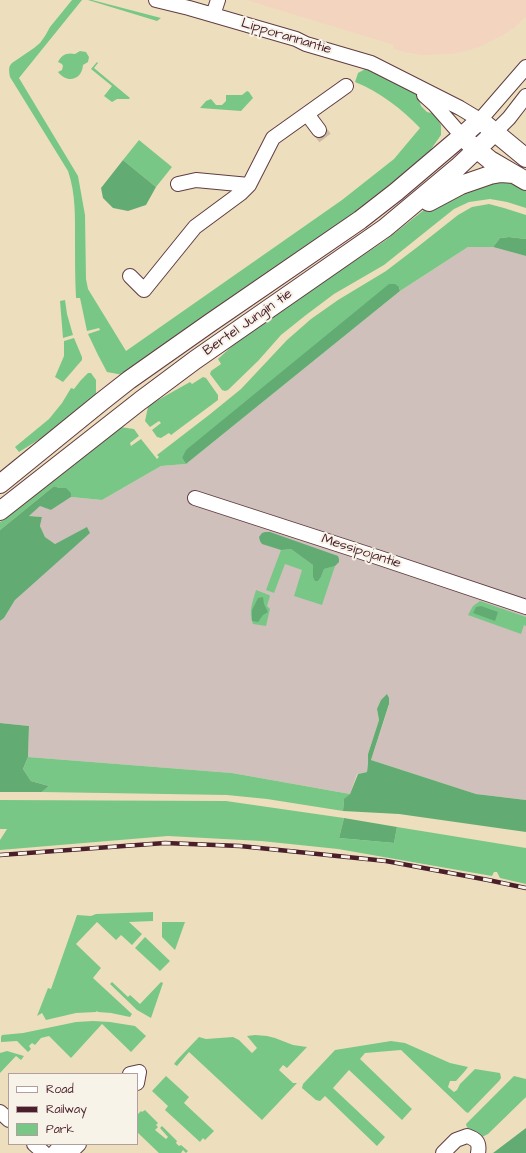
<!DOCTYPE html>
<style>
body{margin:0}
#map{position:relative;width:526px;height:1153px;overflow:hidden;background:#eddfbe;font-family:"Architects Daughter",sans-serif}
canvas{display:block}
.legend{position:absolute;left:8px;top:1073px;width:130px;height:72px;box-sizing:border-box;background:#f7f3e8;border:1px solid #b29e9c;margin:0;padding:5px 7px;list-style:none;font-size:12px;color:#4a1f2b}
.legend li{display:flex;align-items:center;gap:8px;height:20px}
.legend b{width:20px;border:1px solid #b29e9c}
</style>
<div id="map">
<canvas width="526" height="1153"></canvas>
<ul class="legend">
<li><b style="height:5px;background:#fff"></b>Road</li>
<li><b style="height:5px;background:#4a1f2b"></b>Railway</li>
<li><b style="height:11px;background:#79c787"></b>Park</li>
</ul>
</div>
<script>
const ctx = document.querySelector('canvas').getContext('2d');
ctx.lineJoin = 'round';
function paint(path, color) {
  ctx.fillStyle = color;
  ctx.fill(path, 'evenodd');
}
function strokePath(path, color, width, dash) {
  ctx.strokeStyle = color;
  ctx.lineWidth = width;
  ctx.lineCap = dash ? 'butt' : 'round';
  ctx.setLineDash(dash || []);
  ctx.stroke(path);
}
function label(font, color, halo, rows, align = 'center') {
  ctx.font = font + ' "Architects Daughter",sans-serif';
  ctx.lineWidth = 4;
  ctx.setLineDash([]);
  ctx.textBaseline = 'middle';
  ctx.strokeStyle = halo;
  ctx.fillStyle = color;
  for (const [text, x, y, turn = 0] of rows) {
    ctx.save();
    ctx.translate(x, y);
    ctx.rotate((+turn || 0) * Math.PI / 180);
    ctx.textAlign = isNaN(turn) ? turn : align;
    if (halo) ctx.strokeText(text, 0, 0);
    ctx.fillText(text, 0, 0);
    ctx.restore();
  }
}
paint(new Path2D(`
 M246,0H526V17L514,28L503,35L481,46L467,51L452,54L422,55L408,53L393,49L394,45Z`), '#f3d4bf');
paint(new Path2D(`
 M468,247H493L526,256V800L476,794L371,760L389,705L377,709L379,720L368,754V763L367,772L357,774L350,794L232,773L28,757L29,726L0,723V621L4,618L15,600L87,528L55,544L45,537L40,526L42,517L29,516L40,505L51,510L71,497L102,500L161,466L186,464L400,291Z`), '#cfc0bb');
paint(new Path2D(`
 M72,0H82L19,78L78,176L85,215L86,279L88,289L126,351L342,200L394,159L420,128C402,109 380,92 355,82L358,73L367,68L409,89L418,96L421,106L427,112L435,114L441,125V135L429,152L365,208L184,330L137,363L123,375L107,372L98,355L88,334L100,330L99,328L87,331L80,298H76C75,280 75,261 75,242C75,218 76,194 68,171L10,77C9,71 8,67 12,63L34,48L40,43L45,36L50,27Z
 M88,0H92L161,18L157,21Z
 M80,51L86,52L89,57L88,62L83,65C82,80 67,84 58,72L62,70L63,66L62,64L58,62C61,55 67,52 75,54Z
 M97,62L98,63L94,68L130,98L129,99H117L112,102L104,96L112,86L91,69Z
 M247,91L249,92L253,98L241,111L200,108L206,101L211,99L216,105H222L226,101V95H242Z
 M139,140L172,167L156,187L123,160Z
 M500,179L526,185V208L507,202L490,199L469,202L454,209L384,265L334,294L306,315L281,335L258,361L228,390L225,391L222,390L210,374L211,371L221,364L218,359L245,334L386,240L429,206Z
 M489,204L504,208L526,215V239L509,237L500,238L493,247H468L400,291L399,287L182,458L186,464L161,466L102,500L71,497V493L54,486L0,530V522L50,481L120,427L134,429L139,436L130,443L131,446L141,439L157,459L159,457L157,455L209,415L241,389L287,340L311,319L338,300L386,271L420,245L458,215L472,207Z
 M65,300L67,314L73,335L63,338L60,301Z
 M74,338L82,357V360L63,382L55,377L64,356V341Z
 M88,373H91L96,380V396L59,427L19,452L15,447L49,419L62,403L71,388L74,389L81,380Z
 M203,377L206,378L218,395V400L171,435L169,433L161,438L157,437L152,430L161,423L159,421L150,427L145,421L148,407L151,404L190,382L192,384Z
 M291,549L313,565V577L318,581L321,577L324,569L335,566L322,605L294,596L302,570L285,564L274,593L266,590L281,550Z
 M256,590L269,595L270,596L267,606L270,609L266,626L253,624C248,612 253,601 256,590Z
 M480,601L526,617V626L524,625L521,634L468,615L473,606Z
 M28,757L232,773L350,794L344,800L343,811L267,799L227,795L42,792L49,786L31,781L23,769Z
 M0,800L226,801L344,818L339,838L394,843L397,827L526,848V884L500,878L497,872H494L492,876L338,849L261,841L168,836L0,850V840L7,829H0Z
 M153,912V921L129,922L142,934L132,945L121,935L116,940L97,922L76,944L101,968L93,978L132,1014L130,1017L111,1013L98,1012L97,1011L96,1012L76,1013L46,1020L42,1013L37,1016L48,988L51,989L77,915L91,916L96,914Z
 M162,922H185L175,950L162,937Z
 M145,937L170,961L160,971L135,948Z
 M112,982L128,997L130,995L140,1004L161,982L163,983L151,1018L137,1010L110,984Z
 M93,1021L110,1022L135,1026L146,1036L131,1052L102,1024L71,1058L49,1036L41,1038L35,1045L32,1043L29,1046L31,1049L28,1052L17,1041L1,1042V1037L2,1035L23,1033L76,1022Z
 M255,1035L267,1036L275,1038L293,1045L307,1047L287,1068L283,1065L279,1070L293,1083H297L262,1120L189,1052L177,1066L174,1064L177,1060L199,1037L206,1039L233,1037L239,1040L252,1053L257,1048L247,1036Z
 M391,1041L405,1043L450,1063L468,1067L465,1071L456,1081H450L448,1087L454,1092L457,1090L460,1084L475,1069L500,1073L501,1078L499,1081L468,1113L466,1112L401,1050L365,1053L360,1059L412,1109L402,1120L349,1070L333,1088L385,1137L377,1146L325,1096L320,1101L316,1100L302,1088L303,1084L335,1050Z
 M7,1051L24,1056L21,1060L16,1056L0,1073V1053Z
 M166,1076L189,1097L184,1103L214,1131L205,1140L203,1138L200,1142L165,1110L168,1106L152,1091Z
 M514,1076L526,1079V1097L488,1134L482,1137C475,1134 467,1131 466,1124Z
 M145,1110L158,1123L156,1125L158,1127L155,1130L166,1139L168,1137L160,1128L162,1126L177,1141L176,1143L179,1146L181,1145L188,1151L186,1153L183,1150L181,1153H159L137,1132V1113L138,1114L141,1111L142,1112Z`), '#79c787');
paint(new Path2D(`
 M123,160L156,187L146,205L128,211L113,208L103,198L101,188Z
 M509,237L526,239V256L493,247L500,238Z
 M389,284H395L399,287L400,291L186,464L182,458L186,450Z
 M54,486L59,488H66L71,493V497L51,510L40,506L29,516L42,517L40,526L45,537L55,544L87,527L90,533L15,600L4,618L0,621V530Z
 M265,532H270L338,556L339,559V562L335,566L324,569L321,577L318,581H315L313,577V565L291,549L281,550L262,544L260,541L259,537L262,533Z
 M263,597L264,604L268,612L263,615L258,622L252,621V610L258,598Z
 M481,606L498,612L495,621L473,613L476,607Z
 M387,694L389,698V704L371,760L476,794L526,800V832L399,814L343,811L344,799L350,794L358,774L367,772L368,763V754L379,720L377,709L381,700Z
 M0,723L29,726L28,757L23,769L31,781L49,786L42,792H0Z
 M344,818L397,827L394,843L339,838Z
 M526,1128V1153H493Z`), '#62ac74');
strokePath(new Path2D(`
 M319,130L325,138`), '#ccb9a1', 14, [14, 7]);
const minor = new Path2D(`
 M156,0L189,8L296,39L306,44L371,63L460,108L480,120L526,67
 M213,15L218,0
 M424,95L434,104L462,136
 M307,114L319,130
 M495,132L509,118L526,96
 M178,184L196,180L249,185
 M130,276L144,290L195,227L241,193L249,185L273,138L346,86
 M195,498L377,557L526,607
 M130,1074L139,1072L137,1083
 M0,1112L9,1120
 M34,1144L44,1153
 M54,1153L62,1144
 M70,1153L79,1144
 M443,1153L456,1140L467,1136C476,1139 480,1142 478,1153`);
const major = new Path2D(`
 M468,142L490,160L526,181
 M429,202L461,185L490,175L501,173L514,174
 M0,484L101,402L129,380L210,323L360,220L396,192L462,136L480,120L526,158
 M0,511L140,401L195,360L385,228L458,167L495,132`);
strokePath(minor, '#623c41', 16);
strokePath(major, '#623c41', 20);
strokePath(minor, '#fff', 14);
strokePath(major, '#fff', 18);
const rail = new Path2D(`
 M0,855L165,843L240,846L386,861L488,880L526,888`);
strokePath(rail, '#4a1f2b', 4.5);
strokePath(rail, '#f7f3e8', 3, [9]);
label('14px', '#4a1f2b', '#f7f3e8', [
 ["Lipporannantie",286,37,17],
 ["Bertel Jungin tie",248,323,-35],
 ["Messipojantie",361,552,18]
]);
</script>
